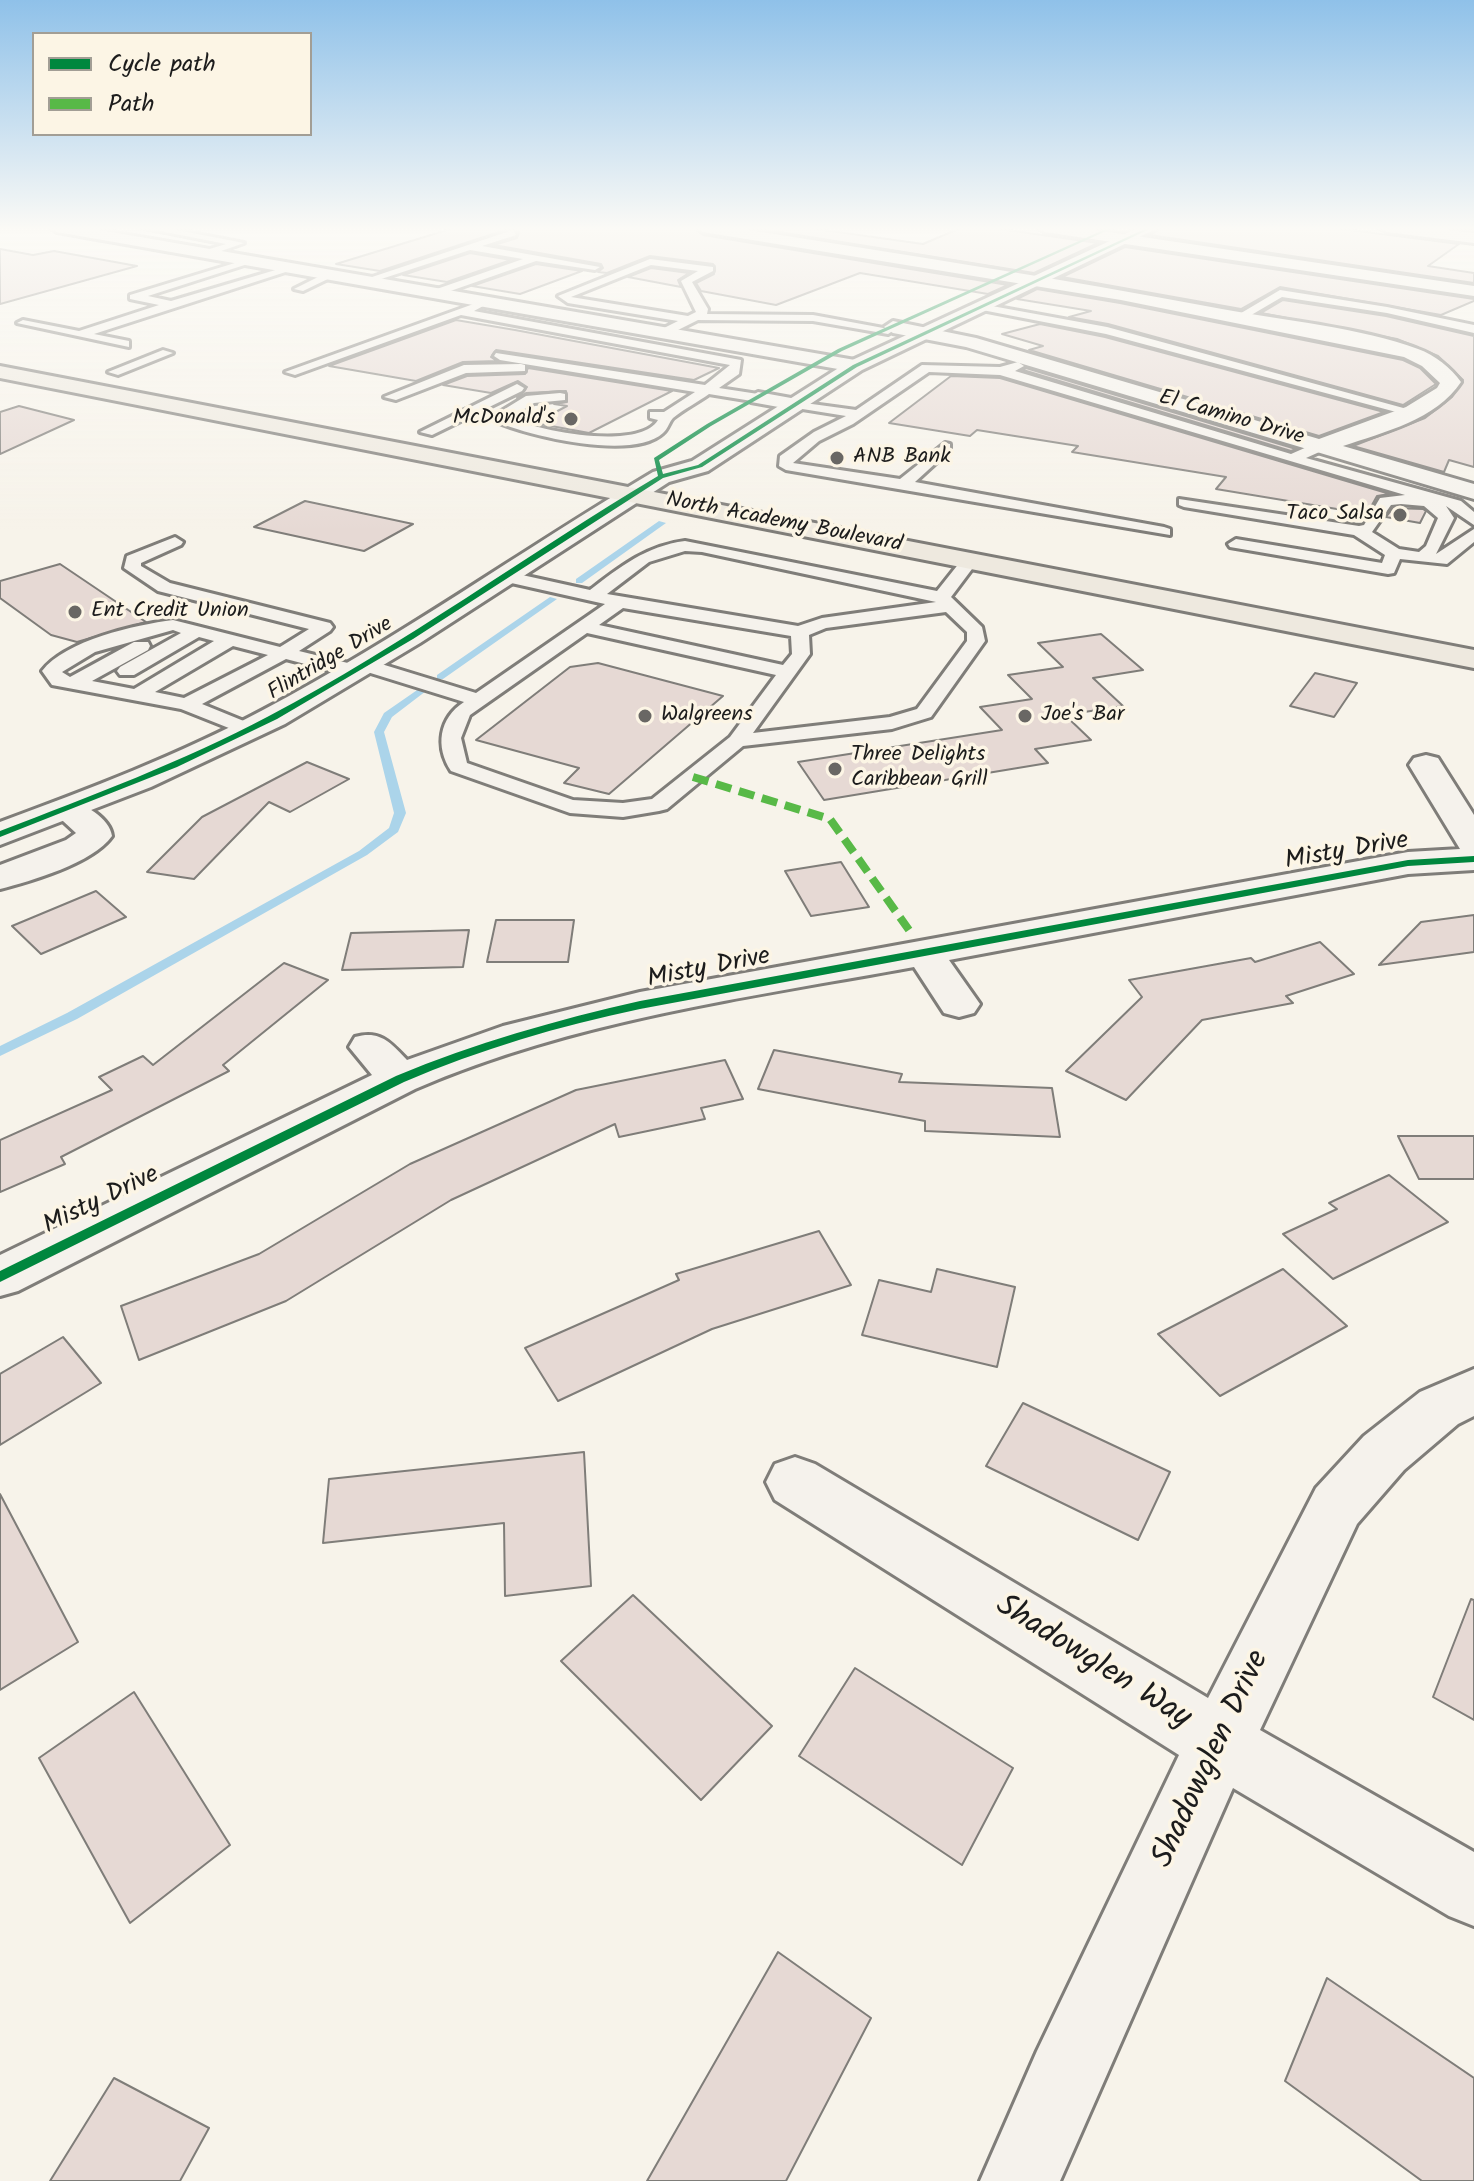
<!DOCTYPE html>
<style>
body{margin:0}
#map{position:relative;width:1474px;height:2181px;overflow:hidden;background:#f7f3ea;font-family:Kalam,sans-serif}
canvas{display:block}
.legend{position:absolute;left:32px;top:32px;width:280px;height:104px;box-sizing:border-box;background:#fcf5e5;border:2px solid #a29e95;margin:0;padding:10px 14px;list-style:none;font-size:24px;color:#1c1c1c}
.legend li{display:flex;align-items:center;gap:16px;height:40px}
.legend b{width:40px;border:2px solid #a29e95}
</style>
<div id="map">
<canvas width="1474" height="2181"></canvas>
<ul class="legend">
<li><b style="height:10px;background:#00873e"></b>Cycle path</li>
<li><b style="height:10px;background:#58b947"></b>Path</li>
</ul>
</div>
<script>
const ctx = document.querySelector('canvas').getContext('2d');
ctx.lineJoin = 'round';
function paint(path, color) {
  ctx.fillStyle = color;
  ctx.fill(path, 'evenodd');
}
function strokePath(path, color, width, dash) {
  ctx.strokeStyle = color;
  ctx.lineWidth = width;
  ctx.lineCap = dash ? 'butt' : 'round';
  ctx.setLineDash(dash || []);
  ctx.stroke(path);
}
function label(font, color, halo, rows, align = 'center') {
  ctx.font = font + ' Kalam,sans-serif';
  ctx.lineWidth = 7;
  ctx.setLineDash([]);
  ctx.textBaseline = 'middle';
  ctx.strokeStyle = halo;
  ctx.fillStyle = color;
  for (const [text, x, y, turn = 0] of rows) {
    ctx.save();
    ctx.translate(x, y);
    ctx.rotate((+turn || 0) * Math.PI / 180);
    ctx.textAlign = isNaN(turn) ? turn : align;
    if (halo) ctx.strokeText(text, 0, 0);
    ctx.fillText(text, 0, 0);
    ctx.restore();
  }
}
paint(new Path2D(`
 M659,521L666,523L582,583H576V579Z
 M550,597L557,599L443,679H437V675Z
 M423,686L428,689L426,691L392,717L384,732L406,813L398,832L367,855L77,1019L0,1056V1046L67,1013L359,851L389,828L394,813L374,732L384,713Z`), '#abd4ea');
const building = new Path2D(`
 M457,227H692L703,235L1008,285L988,294L860,273L776,305L701,291L696,283L714,274L713,264L650,256L607,273L598,272L603,268L601,264L494,245L517,238L519,233L514,227L380,271L336,264Z
 M748,227H802L923,244L963,227H986L1098,243L1034,273Z
 M1163,227H1327L1459,244L1428,266L1474,273V283L1150,235Z
 M1125,247L1474,299V301L1441,315L1280,287L1241,309L1062,277Z
 M0,249L33,255L54,251L137,266L0,304Z
 M470,253L511,260L447,282L403,275Z
 M536,264L582,271L520,294L472,286Z
 M651,268L689,273L678,280L681,287L628,277Z
 M1037,289L1120,303L1403,360L1420,368L1436,384L1403,405L1108,324L1069,317L1091,311L1017,299Z
 M1283,300L1386,316L1474,336V467L1449,460L1444,472L1353,446L1425,418L1452,397L1463,380L1438,356L1397,339L1261,313Z
 M456,320L515,330L719,368L694,380L496,350L491,357L497,361L463,362L416,381L329,366Z
 M1040,324L1105,337L1384,412L1319,436L1029,350L1043,346L1002,334Z
 M528,368L672,391L589,433L535,423L567,406L554,404L567,402L566,391L526,393L517,398L527,387L518,381L491,393L443,385L467,376L525,374Z
 M1026,368L1296,449L1291,451L1023,370Z
 M951,376L1000,378L1390,494L1377,496L1367,514L1216,489L1226,477L1072,452L1078,446L977,430L970,436L889,423Z
 M19,406L74,420L0,454V412Z
 M305,501L413,524L364,551L254,527Z
 M1393,508L1423,509L1426,511L1420,523L1386,517Z
 M60,564L146,622L77,642L51,635L0,598V581Z
 M1101,634L1143,670L1093,678L1123,706L1065,715L1091,740L1035,749L1048,763L824,800L798,762L1002,730L980,707L1032,699L1008,675L1063,667L1038,643Z
 M598,663L723,696L609,794L564,783L579,768L476,740L570,667Z
 M1315,673L1357,683L1334,717L1290,706Z
 M307,762L349,779L290,812L269,802L194,879L147,872L202,817Z
 M841,862L869,907L811,916L785,871Z
 M96,891L126,917L41,954L12,926Z
 M1474,915V952L1379,965L1421,922Z
 M496,920H574L568,962H487Z
 M469,930L463,967L342,970L351,933Z
 M1320,942L1354,974L1286,996L1293,1003L1202,1020L1126,1100L1066,1071L1142,997L1129,980L1251,958L1255,962Z
 M284,963L328,980L223,1065L229,1071L61,1157L65,1164L0,1192V1140L112,1090L99,1077L143,1056L153,1065Z
 M774,1050L902,1074L899,1082L1052,1088L1060,1137L925,1131V1121L758,1089Z
 M725,1060L743,1099L701,1108L705,1119L619,1137L615,1124L451,1200L286,1301L139,1360L121,1306L259,1254L410,1164L576,1090Z
 M1398,1136H1474V1179H1419Z
 M1389,1175L1448,1222L1333,1279L1283,1234L1337,1209L1329,1203Z
 M819,1231L851,1285L712,1329L558,1401L525,1348L679,1280L676,1274Z
 M937,1269L1015,1287L997,1367L862,1335L879,1280L931,1292Z
 M1283,1269L1347,1326L1220,1396L1158,1334Z
 M63,1337L101,1383L0,1445V1374Z
 M1023,1403L1170,1472L1138,1540L986,1466Z
 M584,1452L591,1586L505,1596L504,1523L323,1543L329,1479Z
 M0,1494L78,1642L0,1690Z
 M633,1595L772,1726L701,1800L561,1661Z
 M1471,1599L1474,1600V1720L1433,1697Z
 M855,1668L1013,1768L962,1865L799,1756Z
 M134,1692L230,1845L130,1923L39,1758Z
 M778,1952L871,2018L786,2181H647Z
 M1327,1978L1474,2078V2181H1422L1285,2081Z
 M114,2078L209,2128L180,2181H50Z`);
paint(building, '#e6d9d4');
strokePath(building, '#7f7d79', 2);
const lane = new Path2D(`
 M140,227H161L244,243L207,256L203,255V251L226,244Z
 M513,230L516,235L482,246L600,267L595,270L536,261L439,295H431V291L523,259L470,250L369,283L360,281Z
 M248,259L257,261L148,296L171,301L289,266L298,268L94,334L129,341V347L17,323L23,320L79,331L159,305L130,299V295Z
 M650,259L713,267V271L692,282L708,309L707,314L813,315L894,330L888,334L813,321L698,320L664,337L660,336V330L678,321L568,303L558,296ZM651,265L698,271L681,281L696,312L688,316L571,297Z
 M330,271L335,274L334,276L303,291L294,289Z
 M1280,290L1387,307L1474,325V333L1387,313L1282,297L1241,321L1231,319Z
 M479,302L485,305L474,311L741,360L739,374L719,388L758,394L765,398L758,402L709,394C698,402 684,409 673,418C669,422 668,429 663,433C633,461 528,436 495,421V415L526,396L560,393L565,394V400L534,403L510,418C539,431 639,451 658,420L650,418V412H664L695,392L500,360L494,356L496,353L705,385L730,365L461,315L295,375L285,372Z
 M981,304L1107,327L1418,412L1411,416L1106,334L977,309L975,307Z
 M163,350L173,353L118,375L108,372Z
 M1018,362L1024,366L1015,371L1291,454L1316,443H1326V449L1306,458L1461,501L1474,512V525L1446,506L1454,518L1436,554L1474,529V542L1447,564L1400,559L1394,573L1388,574L1230,547L1228,544L1236,539L1382,563L1385,555L1354,535L1184,507L1179,505V499L1359,526L1364,525L1380,498L1405,495L1000,375L929,372L853,424L819,441L793,463L900,479L945,443L950,444V450L915,482L1164,527L1170,529V535L786,470L779,466L780,456L814,432L846,416L790,407V401L856,410L922,365L1000,367ZM1401,504L1424,506L1438,518L1426,546L1419,552L1399,549L1372,532L1391,505Z
 M521,364L525,365V371L466,373L396,400L384,397L464,365Z
 M517,384L524,388L522,391L432,435L420,432Z
 M175,537L183,542L181,545L141,563V566L170,583L330,623L333,627L330,631L299,651L356,665L365,659L476,693L605,604L498,580L495,576L498,572L504,571L590,590C620,567 646,546 685,541L937,591L964,557H976L978,561L951,597L982,627L985,641L931,717L892,729L743,746L667,809L659,811L623,817L570,813L451,771C435,747 439,718 464,702L364,671L355,677L286,659L202,704L256,726L259,730L256,734L249,736L181,709L52,685L42,671C66,640 135,625 173,620L280,647L309,629L158,591L124,568L127,556ZM685,551L702,552L936,602L822,618L798,626L607,594L649,562ZM623,608L791,636L792,654L783,665L599,625ZM946,612L967,632V641L917,709L890,717L753,733L810,654L809,635L826,628ZM173,630L181,633L120,667L117,671L120,675H134L199,637L214,641L134,689L92,681L148,650L150,646L148,642H134L70,677L62,672L95,652ZM587,633L776,675L730,737L652,799L623,803L573,800L467,763L461,738L470,715ZM233,646L268,655L184,698L155,692Z`);
const street = new Path2D(`
 M49,227H82L855,360L865,366L855,372L57,232Z
 M695,227H730C894,253 1059,278 1222,309C1281,320 1363,328 1418,349C1435,355 1451,368 1461,382C1436,420 1384,432 1343,446L1474,484V499L966,347L893,333L884,327L893,321L976,338L1319,439L1406,407L1437,388L1440,383L1422,366L1404,357L1121,300L703,232Z
 M1037,227H1075L1474,286V296L1045,232Z
 M1379,227H1422L1474,233V243L1387,232Z
 M758,392L802,400L806,404L795,410L751,402L748,398Z
 M1426,755L1438,758L1474,815V870L1408,874L949,960L980,1004L974,1013L959,1017L944,1013L914,967C745,998 574,1020 415,1089L18,1291L0,1296V1255L372,1075L349,1047L355,1037C380,1030 390,1042 407,1060L503,1026L640,992L1408,852L1460,849L1409,765L1414,758Z
 M67,799C83,803 110,818 112,836C93,863 31,881 0,889V865L66,840L76,833L50,809L55,802Z
 M1474,1369V1416L1458,1424L1404,1470L1357,1524L1260,1730L1474,1852V1926L1449,1916L1233,1788L1060,2181H980L1037,2051L1179,1755L775,1500L766,1482L775,1464L795,1457L815,1464L1208,1698L1316,1488L1364,1436L1420,1392Z`);
const secondary = new Path2D(`
 M1140,227H1160L862,370L708,471L669,482L420,643L285,724L151,787L0,845V822C89,789 179,755 263,710C398,639 522,550 653,472L692,461L848,362Z`);
const highway = new Path2D(`
 M0,366L1474,650V668L0,378Z`);
strokePath(lane, '#7f7d79', 6);
strokePath(street, '#7f7d79', 6);
strokePath(secondary, '#7f7d79', 6);
strokePath(highway, '#7f7d79', 6);
paint(lane, '#f5f2ec');
paint(street, '#f5f2ec');
paint(secondary, '#f5f2ec');
paint(highway, '#eee9df');
strokePath(new Path2D(`
 M693,777L830,819L909,930`), '#58b947', 8, [16, 8]);
paint(new Path2D(`
 M1110,227H1115L842,351L711,426L659,460L663,474L698,465L853,365L1149,227H1154L857,367L702,467L663,478L413,639L277,719L177,767L0,837V831C91,796 182,762 269,716C404,645 527,554 658,476L654,458L707,424L838,349Z
 M1474,856V862L1408,866L640,1009C559,1026 481,1049 404,1082L0,1282V1271L396,1076C475,1043 556,1020 640,1001L1408,860Z`), '#00873e');
const sky = ctx.createLinearGradient(0, 0, 0, 532);
sky.addColorStop(0, '#8fc1e9');
sky.addColorStop(0.43, '#fbfaf6');
sky.addColorStop(1, '#fbfaf600');
ctx.fillStyle = sky;
ctx.fillRect(0, 0, 1474, 532);
for (const [x, y, r, color] of [
 [571,419,8,"#696764"],
 [837,458,8,"#696764"],
 [1400,515,8,"#696764"],
 [75,612,8,"#696764"],
 [645,716,8,"#696764"],
 [1025,716,8,"#696764"],
 [835,769,8,"#696764"]
]) {
  const dot = new Path2D();
  dot.arc(x, y, r, 0, 2 * Math.PI);
  ctx.fillStyle = color;
  ctx.fill(dot);
  strokePath(dot, '#fcf5e5', 3);
}
label('22px', '#1c1c1c', '#fcf5e5', [
 ["McDonald's",555,419,"right"],
 ["ANB Bank",853,458],
 ["Taco Salsa",1384,515,"right"],
 ["Ent Credit Union",91,612],
 ["Walgreens",661,716],
 ["Joe's Bar",1041,716],
 ["Three Delights",851,756],
 ["Caribbean Grill",851,781]
], 'left');
label('22px', '#1c1c1c', '#fcf5e5', [
 ["El Camino Drive",1231,419,16],
 ["North Academy Boulevard",784,524,11],
 ["Flintridge Drive",331,660,-31]
]);
label('26px', '#1c1c1c', '#fcf5e5', [
 ["Misty Drive",1347,853,-10],
 ["Misty Drive",709,970,-11],
 ["Misty Drive",102,1202,-26]
]);
label('32px', '#1c1c1c', '#fcf5e5', [
 ["Shadowglen Way",1092,1664,32],
 ["Shadowglen Drive",1213,1760,-65]
]);
</script>
